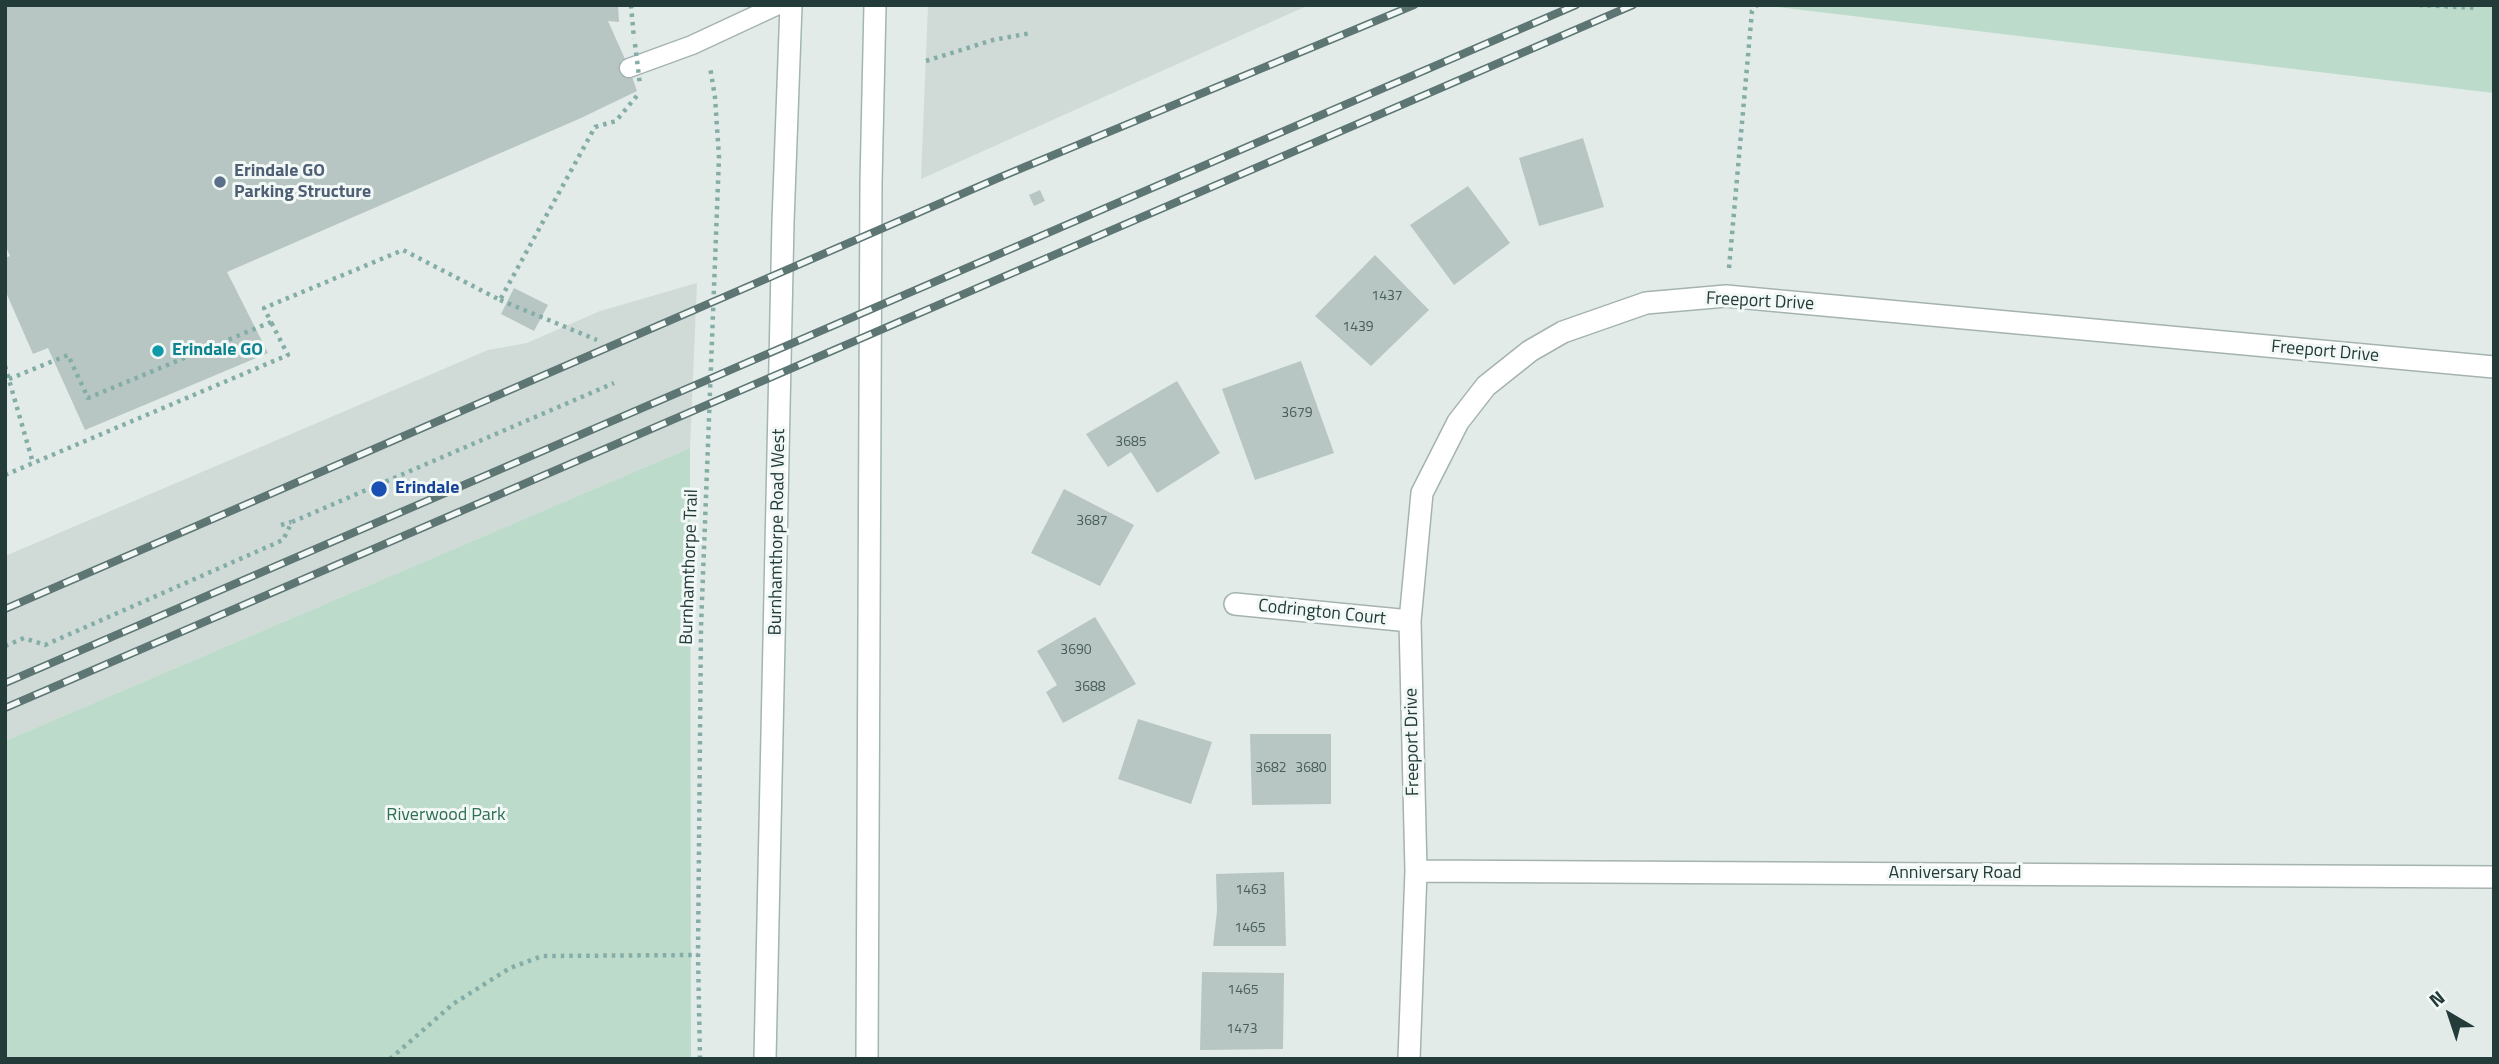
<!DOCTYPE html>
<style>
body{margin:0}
#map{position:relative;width:2499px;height:1064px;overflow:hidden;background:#e2ebe8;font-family:"Titillium Web",sans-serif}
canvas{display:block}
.frame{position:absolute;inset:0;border:7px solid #233b39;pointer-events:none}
.north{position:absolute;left:2415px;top:980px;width:70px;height:70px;-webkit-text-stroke:5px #f2f8f6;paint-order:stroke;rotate:321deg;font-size:19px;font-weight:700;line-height:28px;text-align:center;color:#233b39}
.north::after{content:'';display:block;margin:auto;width:24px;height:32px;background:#233b39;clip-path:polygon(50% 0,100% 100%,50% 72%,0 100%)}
</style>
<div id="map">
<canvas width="2499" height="1064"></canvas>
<div class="frame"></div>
<div class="north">N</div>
</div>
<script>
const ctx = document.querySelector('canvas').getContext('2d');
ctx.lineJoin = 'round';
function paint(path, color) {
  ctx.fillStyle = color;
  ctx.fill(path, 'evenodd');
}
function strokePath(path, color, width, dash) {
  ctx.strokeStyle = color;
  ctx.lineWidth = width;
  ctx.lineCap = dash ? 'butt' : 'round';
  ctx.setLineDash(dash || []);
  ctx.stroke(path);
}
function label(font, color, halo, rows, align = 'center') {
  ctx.font = font + ' "Titillium Web",sans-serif';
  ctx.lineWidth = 6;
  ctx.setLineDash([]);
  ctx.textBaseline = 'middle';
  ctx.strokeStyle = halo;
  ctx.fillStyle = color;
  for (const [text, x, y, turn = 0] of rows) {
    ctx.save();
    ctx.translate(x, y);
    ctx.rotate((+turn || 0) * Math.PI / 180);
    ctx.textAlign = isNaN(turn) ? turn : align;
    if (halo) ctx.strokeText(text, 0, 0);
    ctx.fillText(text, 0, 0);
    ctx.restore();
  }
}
paint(new Path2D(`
 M928,5H1309L921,179Z
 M697,283L690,448L5,741V556L488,350L527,343L600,311Z`), '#d0dbd8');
paint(new Path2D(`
 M1761,5H2494V93Z
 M690,448L691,1059H5V741Z`), '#bcdbca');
paint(new Path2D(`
 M5,5H618L619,22L608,21L629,68L637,91L581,118L227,272L268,353L85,430L48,348L33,354L5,290V258L10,256L5,245Z
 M1583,138L1604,207L1539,226L1519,158Z
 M1468,186L1510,243L1454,285L1410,225Z
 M1040,190L1045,201L1034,206L1029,195Z
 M1375,255L1429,310L1371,366L1315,316Z
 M514,288L548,305L534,331L501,314Z
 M1301,361L1334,453L1255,480L1222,389Z
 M1177,381L1220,453L1157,493L1131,452L1108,467L1086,434Z
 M1064,489L1134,525L1100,586L1031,553Z
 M1095,617L1136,684L1063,723L1046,692L1057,685L1037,651Z
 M1138,719L1212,742L1191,804L1118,779Z
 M1250,734H1331V804L1252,805Z
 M1284,872L1286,946H1213L1217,911L1216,874Z
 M1202,972L1284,973L1283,1049L1200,1050Z`), '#b7c6c2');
const lane = new Path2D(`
 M629,68L692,45L778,5`);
const street = new Path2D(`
 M1235,604L1410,621
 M1416,871L2494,877
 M1409,1059L1416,871L1410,621L1422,493L1458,422L1486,386L1530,351L1563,332L1646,303L1726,296L2494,367`);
const secondary = new Path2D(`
 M765,1059L783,222L791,5
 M867,1059L871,183L875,5`);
strokePath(lane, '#a5b3b0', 21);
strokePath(street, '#a5b3b0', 24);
strokePath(secondary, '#a1b6b2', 24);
strokePath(new Path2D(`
 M631,5L634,39
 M2419,5L2478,8
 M926,61L993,40L1031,33
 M1729,268L1752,11L1757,5
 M500,300L597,340
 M5,366L33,463
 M9,379L68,355L88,398L271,322L264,308L403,250L500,300L595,127L616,121L640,92
 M5,475L288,355L271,322
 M281,525L291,522
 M5,646L24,638L45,645L283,540L292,522L614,383
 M390,1059L453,1004L510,968L542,956L698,955
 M700,1059L698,955L701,627L719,157L715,97L710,67`), '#84ada7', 4.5, [3.5, 5]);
strokePath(lane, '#fff', 18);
strokePath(street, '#fff', 21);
strokePath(secondary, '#fff', 21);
const rail = new Path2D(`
 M5,609L1003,176L1414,5
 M5,683L1576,5
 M5,708L1633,5`);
strokePath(rail, '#5d7674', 8);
strokePath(rail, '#f2f8f6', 5, [16]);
strokePath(new Path2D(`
 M635,44L640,85`), '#84ada7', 4.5, [3.5, 5]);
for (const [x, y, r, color] of [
 [220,182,7,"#5c6f8a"],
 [158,351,7,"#0f9aa8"],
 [379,489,9,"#1a4fb4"]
]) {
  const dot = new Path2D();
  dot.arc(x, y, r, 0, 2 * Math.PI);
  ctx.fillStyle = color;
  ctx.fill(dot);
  strokePath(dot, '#f2f8f6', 2.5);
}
label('14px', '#485e5b', null, [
 ["1437",1387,297],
 ["1439",1358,328],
 ["3679",1297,414],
 ["3685",1131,443],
 ["3687",1092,522],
 ["3690",1076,651],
 ["3688",1090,688],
 ["3682",1271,769],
 ["3680",1311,769],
 ["1463",1251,891],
 ["1465",1250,929],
 ["1465",1243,991],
 ["1473",1242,1030]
]);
label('bold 18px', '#4e5e75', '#f2f8f6', [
 ["Erindale GO",234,172],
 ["Parking Structure",234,193]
], 'left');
label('18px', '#233b39', '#f2f8f6', [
 ["Freeport Drive",1760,302,3],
 ["Freeport Drive",2325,352,5],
 ["Burnhamthorpe Road West",778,532,-89],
 ["Burnhamthorpe Trail",690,567,-88],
 ["Codrington Court",1322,613,6],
 ["Freeport Drive",1413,742,-91],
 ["Anniversary Road",1955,874]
]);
label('bold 18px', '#0d838f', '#f2f8f6', [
 ["Erindale GO",172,351]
], 'left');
label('bold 18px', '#164399', '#f2f8f6', [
 ["Erindale",395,489]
], 'left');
label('18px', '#2f6f53', '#f2f8f6', [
 ["Riverwood Park",446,816]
]);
</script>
